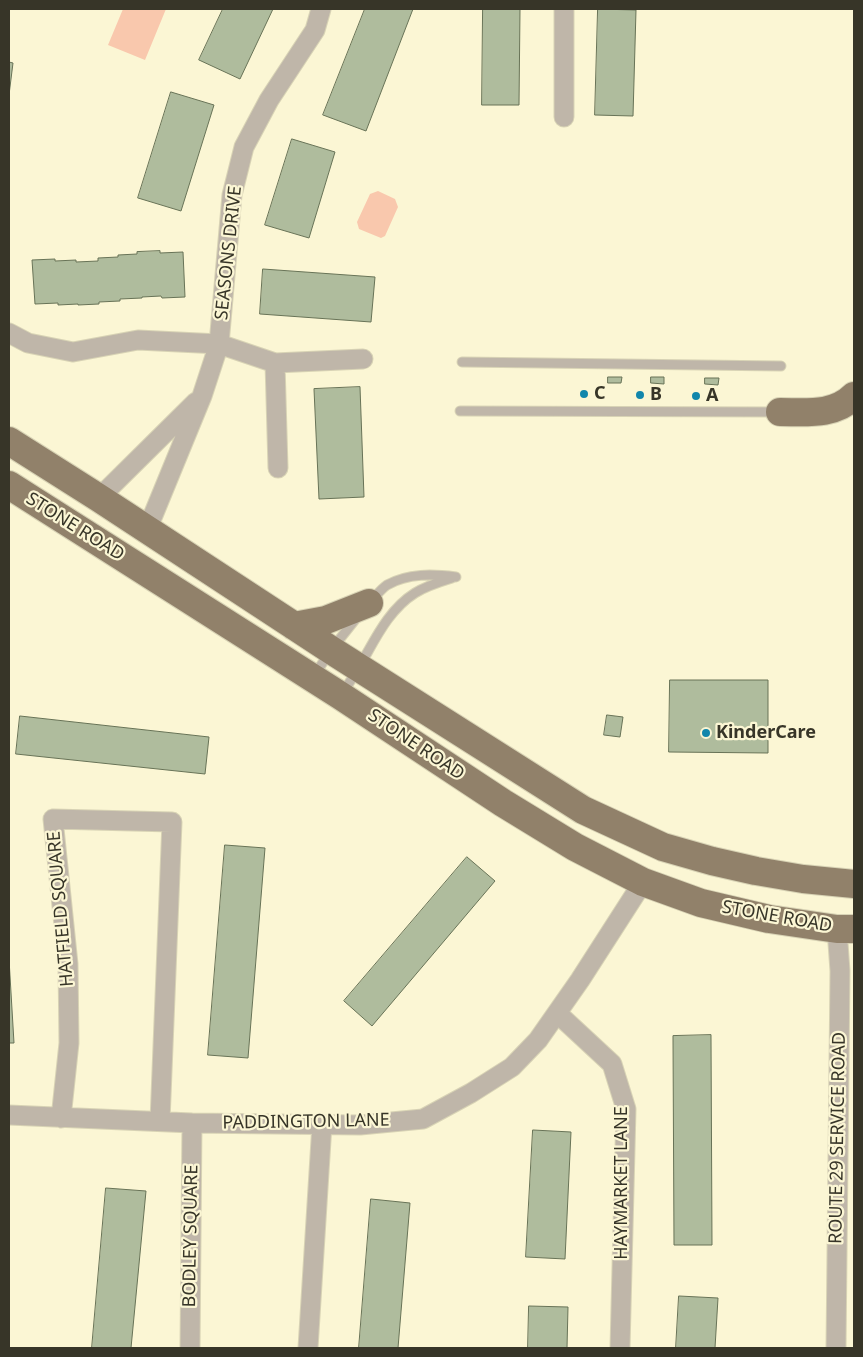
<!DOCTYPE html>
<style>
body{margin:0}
#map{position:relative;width:863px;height:1357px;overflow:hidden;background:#fbf6d4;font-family:"Noto Sans",sans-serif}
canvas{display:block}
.frame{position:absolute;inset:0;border:10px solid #373528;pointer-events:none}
</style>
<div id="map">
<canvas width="863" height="1357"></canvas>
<div class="frame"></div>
</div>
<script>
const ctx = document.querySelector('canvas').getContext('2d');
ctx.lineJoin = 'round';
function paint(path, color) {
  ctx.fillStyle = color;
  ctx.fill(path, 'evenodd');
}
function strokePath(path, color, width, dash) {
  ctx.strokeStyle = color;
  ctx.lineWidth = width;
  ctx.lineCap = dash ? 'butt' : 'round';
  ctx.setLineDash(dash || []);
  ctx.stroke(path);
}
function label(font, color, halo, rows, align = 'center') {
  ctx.font = font + ' "Noto Sans",sans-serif';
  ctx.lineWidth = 4.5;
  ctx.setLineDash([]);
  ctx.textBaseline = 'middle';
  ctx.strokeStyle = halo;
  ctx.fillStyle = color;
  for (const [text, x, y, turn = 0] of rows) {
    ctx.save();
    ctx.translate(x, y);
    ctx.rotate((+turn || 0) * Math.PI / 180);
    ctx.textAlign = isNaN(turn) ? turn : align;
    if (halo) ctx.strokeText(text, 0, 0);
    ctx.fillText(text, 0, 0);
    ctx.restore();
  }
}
paint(new Path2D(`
 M123,9H166L145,60L108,45Z
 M378,191L395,199L398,207L385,236L381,238L359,229L357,222L370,194Z`), '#f9c8ad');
const building = new Path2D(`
 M223,9H273L240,79L199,60Z
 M365,9H413L366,131L323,115Z
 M483,9H520L519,105H482Z
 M598,9L636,10L633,116L595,115Z
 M9,62L13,63L9,95Z
 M171,92L214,105L181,211L138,198Z
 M292,139L335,152L309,238L265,225Z
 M160,251V253L183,252L185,297L162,298L161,296L142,297V298L120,299V301L99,302V304L78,305V304L58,305V303L35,304L32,260L55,259V261L76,260V262L98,261V258L118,257V255L137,254V252Z
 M263,269L375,277L371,322L260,314Z
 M608,377H622L621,383H608Z
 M651,377H664V384L651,383Z
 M705,378H719L718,385L705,384Z
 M360,387L364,497L319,499L314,389Z
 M670,680H768V753L669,752Z
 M607,715L623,717L620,737L604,735Z
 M20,716L209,737L205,774L16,754Z
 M225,845L265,848L248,1058L208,1055Z
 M467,857L495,881L372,1026L344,1001Z
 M9,959L14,1043H9Z
 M711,1035L712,1245H674L673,1036Z
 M533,1130L571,1132L565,1259L526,1257Z
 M106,1188L146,1191L131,1348H92Z
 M371,1199L410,1203L398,1348H359Z
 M679,1296L718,1298L715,1348H676Z
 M529,1306L568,1307L567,1348H528Z`);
paint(building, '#afbc9d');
strokePath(building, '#687357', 1);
const lane = new Path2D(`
 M462,362L781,366
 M460,411L777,412
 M370,602C375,597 381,589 387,585C408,573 433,574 456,577
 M314,676L331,650L358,616
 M343,693C348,684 354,676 359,667C375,640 388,610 415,593C426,586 439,582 452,578`);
const street = new Path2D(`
 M564,9V117
 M9,333L28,343L73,352L138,340L219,344L275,363L278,468
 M275,363L363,359
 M99,498L196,402
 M147,530L202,396L219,344L232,195L244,147L269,100L315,30L321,9
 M557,1013L612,1064L626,1109L620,1348
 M9,1115L192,1123L360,1125L423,1119L471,1093L512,1067L538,1040L580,980L643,882
 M61,1118L69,1043L68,964L53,819L172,822L160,1121
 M190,1348L192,1123
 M308,1348L322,1124
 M836,1348L840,971L837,929`);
const primary = new Path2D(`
 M780,412C806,412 834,416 854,396
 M9,441L99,498L331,650L583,810L663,847L712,861L756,871L803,879L854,884
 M9,485L341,696L503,803L575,847L643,882L701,903L769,919L837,929H854
 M294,626L326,620L369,603`);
strokePath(lane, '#d8d3b5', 11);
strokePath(street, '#d8d3b5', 21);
strokePath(primary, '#d8d3b5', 30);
strokePath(lane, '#bfb6a9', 9);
strokePath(street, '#bfb6a9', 19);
strokePath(primary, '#91816a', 28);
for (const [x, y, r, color] of [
 [584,394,5,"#1186ab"],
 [640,395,5,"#1186ab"],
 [696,396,5,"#1186ab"],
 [706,733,5,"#1186ab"]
]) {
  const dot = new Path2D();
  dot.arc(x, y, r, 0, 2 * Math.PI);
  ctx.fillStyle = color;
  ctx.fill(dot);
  strokePath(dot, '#fbf6d4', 2);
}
label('18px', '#373528', '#fbf6d4', [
 ["SEASONS DRIVE",229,253,-84],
 ["STONE ROAD",75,527,32],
 ["STONE ROAD",416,745,34],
 ["HATFIELD SQUARE",61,909,-95],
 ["STONE ROAD",777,917,10],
 ["PADDINGTON LANE",306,1122,-1],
 ["ROUTE 29 SERVICE ROAD",838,1138,-89],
 ["HAYMARKET LANE",622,1183,-90],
 ["BODLEY SQUARE",191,1236,-89]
]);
label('bold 18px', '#373528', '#fbf6d4', [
 ["C",594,394],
 ["B",650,395],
 ["A",706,396],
 ["KinderCare",716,733]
], 'left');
</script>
